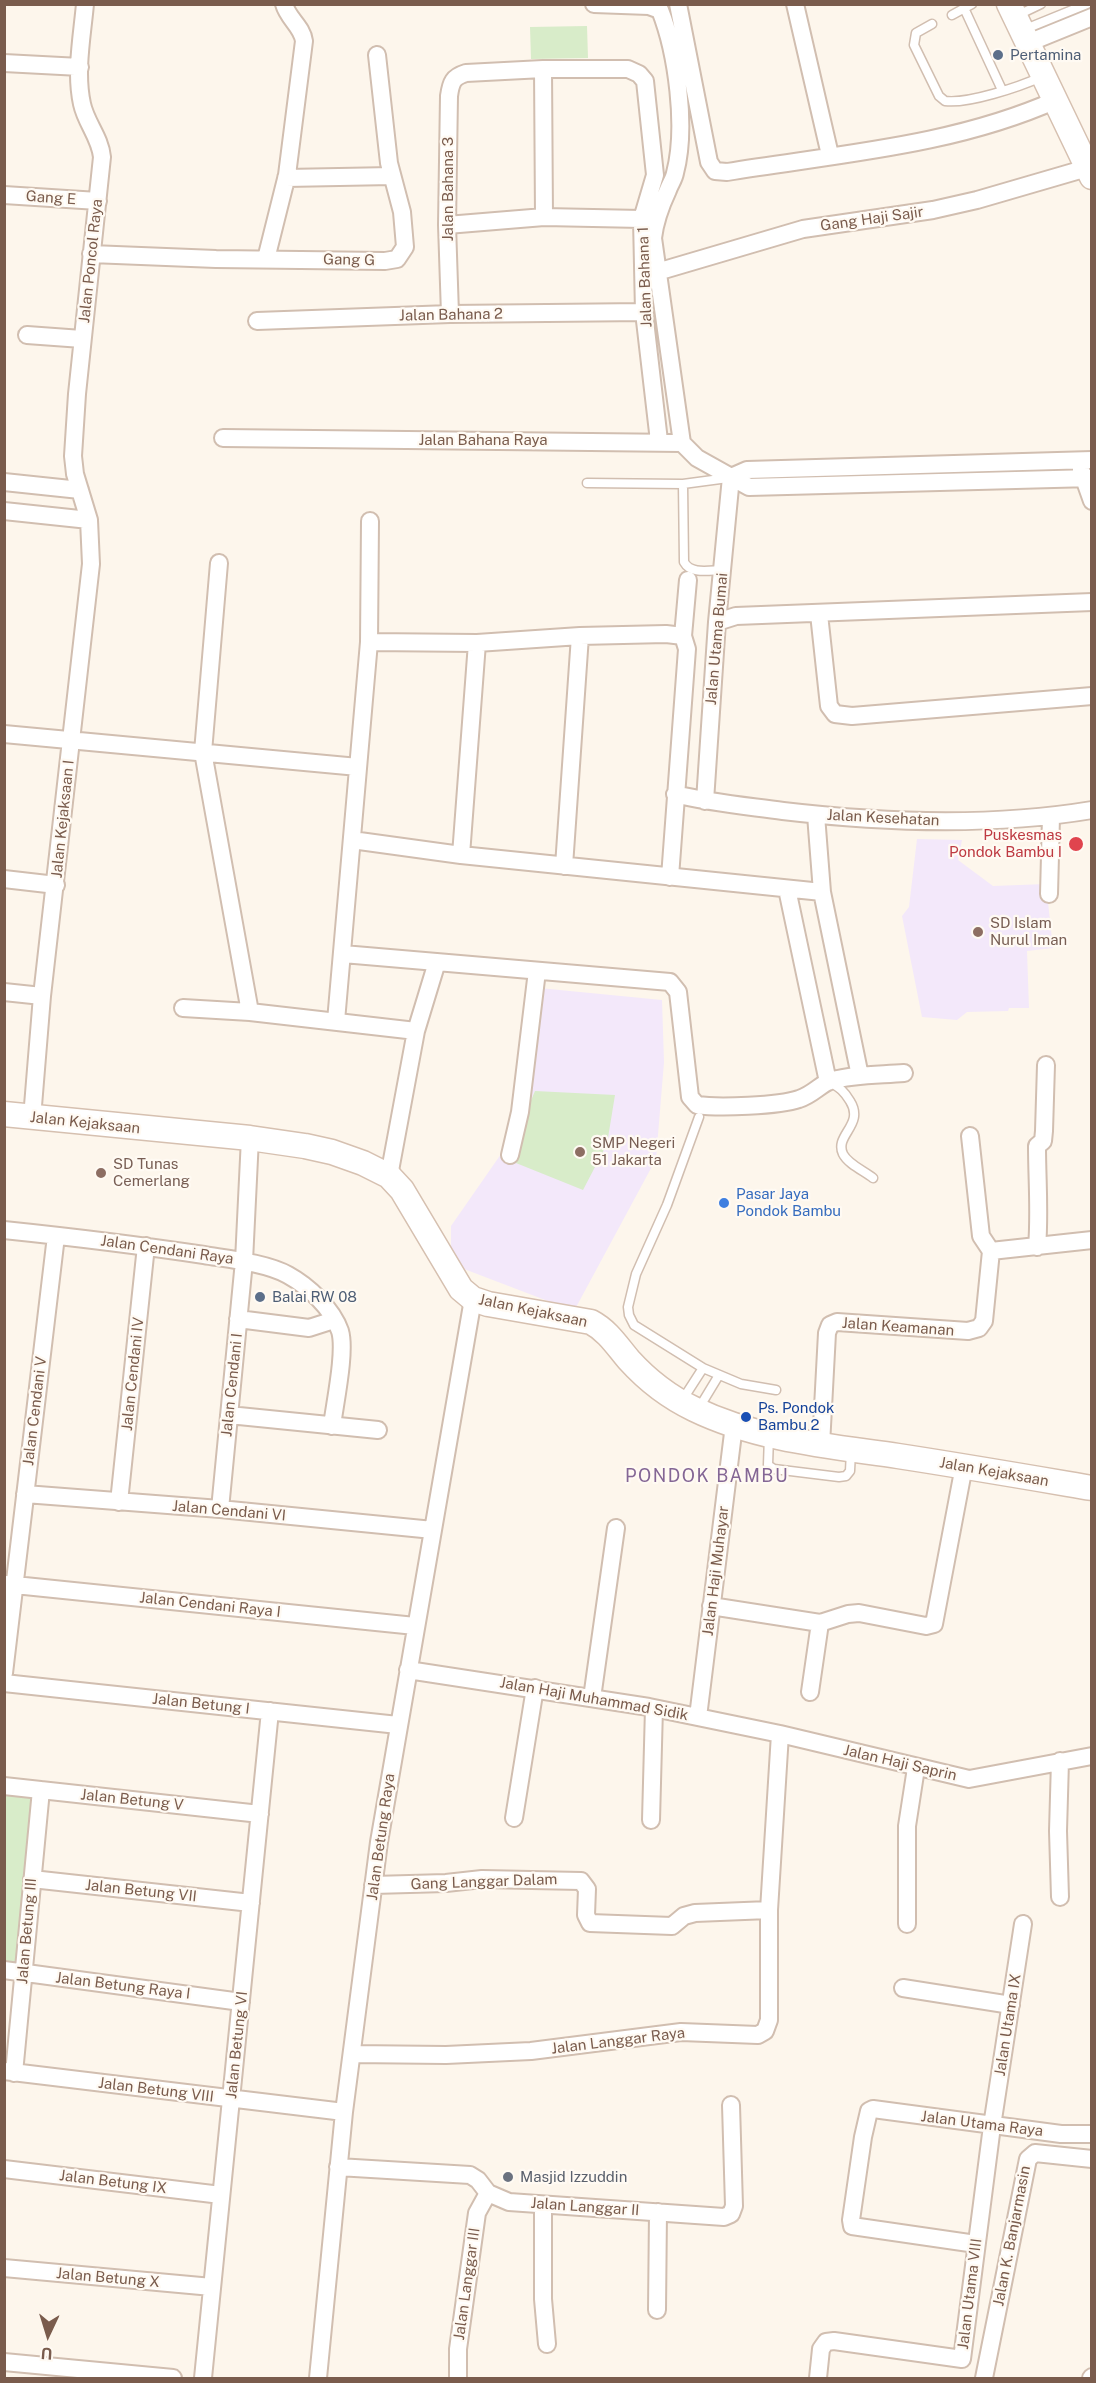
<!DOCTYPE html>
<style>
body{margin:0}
#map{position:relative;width:1096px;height:2383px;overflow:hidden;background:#fdf6ec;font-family:"Public Sans",sans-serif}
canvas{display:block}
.frame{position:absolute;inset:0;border:6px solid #7a5c4d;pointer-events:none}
.north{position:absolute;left:18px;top:2305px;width:60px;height:60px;-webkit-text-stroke:4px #fffaf3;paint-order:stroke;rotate:184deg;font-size:16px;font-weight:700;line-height:24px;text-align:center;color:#7a5c4d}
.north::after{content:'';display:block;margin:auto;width:21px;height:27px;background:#7a5c4d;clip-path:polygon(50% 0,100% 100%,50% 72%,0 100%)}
</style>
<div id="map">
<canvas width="1096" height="2383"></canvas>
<div class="frame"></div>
<div class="north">U</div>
</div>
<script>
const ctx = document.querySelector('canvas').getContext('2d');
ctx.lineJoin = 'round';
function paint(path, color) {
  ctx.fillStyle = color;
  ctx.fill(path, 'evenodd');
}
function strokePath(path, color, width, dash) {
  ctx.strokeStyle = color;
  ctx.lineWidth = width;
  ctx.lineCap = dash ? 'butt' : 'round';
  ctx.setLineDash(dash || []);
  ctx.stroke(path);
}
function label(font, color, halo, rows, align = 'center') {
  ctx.font = font + ' "Public Sans",sans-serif';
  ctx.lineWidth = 4.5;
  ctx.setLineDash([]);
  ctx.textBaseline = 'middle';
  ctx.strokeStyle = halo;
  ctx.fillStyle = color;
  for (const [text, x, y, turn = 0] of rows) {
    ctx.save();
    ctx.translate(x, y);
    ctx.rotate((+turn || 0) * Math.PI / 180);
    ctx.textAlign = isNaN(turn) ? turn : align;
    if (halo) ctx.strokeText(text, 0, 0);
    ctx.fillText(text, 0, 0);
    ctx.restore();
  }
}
paint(new Path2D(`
 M917,839L962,840L958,860L993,886L1046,884L1053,948L1027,951L1029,1008H1009L1008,1011L967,1012L957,1020L922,1017L902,916L909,907Z
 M539,988L662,1000L664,1062L656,1159L574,1311L451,1264V1226L508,1144Z`), '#f3e8fa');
paint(new Path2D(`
 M587,26L588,58L531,59L530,27Z
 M535,1091L615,1095L607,1144L583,1190L506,1159Z
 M4,1790L37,1793L22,1962L5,1961Z`), '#d8ecc9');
const lane = new Path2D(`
 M964,8L1002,90
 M952,15L972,4
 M1016,16L1041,4
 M932,24L916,33L914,45L939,96L945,101C968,104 1019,87 1041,77
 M1023,30L1087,4
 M587,483L683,484L728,478
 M683,484L684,562C691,575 710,570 723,570
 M830,1082C840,1088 844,1091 850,1101C865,1125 834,1135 843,1154C848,1164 864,1171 873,1178
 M699,1117L667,1205L636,1274L628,1307L629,1315L634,1325L703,1368L741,1384L776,1390
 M683,1399L703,1368
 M699,1408L719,1375
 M769,1436L768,1465L774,1469L839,1477L846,1476L850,1471L851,1451`);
const street = new Path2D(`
 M594,4L649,6L660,10C677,53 687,128 675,173C674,179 670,184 668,190C661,205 655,221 653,238L682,443
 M678,4L709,162L715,171L727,172C837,154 953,146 1056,100
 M795,4L830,155
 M1028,43L1092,17
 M4,63L80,67
 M543,69L544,217
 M286,178L392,176
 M4,195L98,201
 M447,225L544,217L642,219
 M91,254L216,259L385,261L397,259L405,247L402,212L389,163L377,55
 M266,259L287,175L304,41C302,26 288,19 284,4
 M657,272L803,229L933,210L977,200L1087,168
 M450,314L447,225L449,96C451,82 453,77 466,73L543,69H628L639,74L645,81L655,175L642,219L644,312L659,441
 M257,321L450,314L644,312
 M27,335L82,339
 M223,438L682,443L697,458L749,487L1092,478
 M1081,470L1092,501
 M731,477L747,470L1092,460
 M4,482L80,490
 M4,511L89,520
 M219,563L203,752L250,1012L416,1031
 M819,614L829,706L835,714L852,716L1092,696
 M717,622L736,616L1092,602
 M683,636L688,580
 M369,642L370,521
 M4,734L358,767
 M675,794C711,803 747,806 783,811C885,823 990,827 1092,810
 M705,801L717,622L731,477
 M816,815L822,892L860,1076
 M352,840L461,855L822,892
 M461,855L477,643
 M564,866L580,636
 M4,879L56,885
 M787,889L828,1082
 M1049,894L1051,817
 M343,954L670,982L678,992L690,1097L697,1105C718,1108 779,1106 799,1099C812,1095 821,1084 830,1081C854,1074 880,1075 904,1073
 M4,992L42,996
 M183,1008L250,1012
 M336,1021L369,642L477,643L580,636L666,634L683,636L687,649L670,877
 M32,1118L42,996L91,564L89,520L75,474L73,456L77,394L102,157C100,137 86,123 82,104C75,72 82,37 85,4
 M970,1136L981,1236L991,1251
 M510,1155L520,1112L537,971
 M389,1176L416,1031L437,962
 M4,1230C71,1237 137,1245 204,1255C228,1259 267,1263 288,1275C308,1286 332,1308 340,1331C346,1351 335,1402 332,1426
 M1037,1247C1040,1213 1037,1180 1037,1146L1043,1141L1044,1131L1046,1065
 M991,1251L1092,1240
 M238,1319L309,1328L334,1320
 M229,1415L378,1430
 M821,1445L827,1333L830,1325L837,1322L968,1331L979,1328L984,1321L991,1251
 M25,1494L220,1509L433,1530
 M119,1502L146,1246
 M220,1509L244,1261L250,1138
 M5,1584L415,1626
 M711,1606L820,1623L810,1692
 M820,1623L848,1614L859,1613L926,1626L934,1624L964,1466
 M408,1670L649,1707L780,1734L969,1779L1092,1756
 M4,1673L56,1236
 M4,1683L398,1725
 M592,1698L616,1528
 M698,1717L734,1425
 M4,1786L260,1814
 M514,1818L535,1688
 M651,1820L654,1708
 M32,1879L251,1903
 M373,1885L446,1883L482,1879L581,1881L587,1889L586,1915L590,1923L672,1926L684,1916L695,1913L769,1910
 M1060,1897L1058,1831L1060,1761
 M907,1924V1826L916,1768
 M4,1970L241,2002
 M903,1988L1011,2005
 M352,2054L446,2055L531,2051L681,2032L758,2035L765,2031L769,2020V1910L780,1734
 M4,2071L344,2112
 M14,2073L41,1790
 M338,2167L470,2175L478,2180L488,2193L509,2202L724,2217L731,2214L734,2206L731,2105
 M4,2169L221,2195
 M543,2205V2299L547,2344
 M976,2244L852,2226L851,2220L863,2137L869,2111L873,2109L1061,2134H1092
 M4,2268L212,2287
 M657,2310L658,2212
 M4,2362L173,2378
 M203,2378L270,1711
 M318,2378L344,2112L379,1842L473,1299
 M458,2378V2349L477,2213L488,2193
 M818,2378L821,2349L826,2342L834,2341L962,2359L992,2126L1023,1924
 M984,2378L1028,2159L1035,2153L1092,2159
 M1091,2378L1092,2377`);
const secondary = new Path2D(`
 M1009,4L1092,177
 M4,1114L250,1138L305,1146L332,1152L363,1163L389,1176L402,1190L461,1289L473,1299L488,1304L591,1322C608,1331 617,1346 629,1360C648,1381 669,1397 694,1409C758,1440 829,1446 898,1456C963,1466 1027,1477 1092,1488`);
strokePath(lane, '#d1beb0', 11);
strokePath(street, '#d1beb0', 20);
strokePath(secondary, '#d6c0b0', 27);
strokePath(lane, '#fff', 8);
strokePath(street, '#fff', 16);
strokePath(secondary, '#fff', 24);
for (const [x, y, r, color] of [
 [998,55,6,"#5c6f8a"],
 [1076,844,8,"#e0444e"],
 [978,932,6,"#8d6e63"],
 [580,1152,6,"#8d6e63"],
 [101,1173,6,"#8d6e63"],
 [724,1203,6,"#3f7fe0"],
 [260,1297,6,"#5c6f8a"],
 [746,1417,6,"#1a4fb4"],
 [508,2177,6,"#6b7280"]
]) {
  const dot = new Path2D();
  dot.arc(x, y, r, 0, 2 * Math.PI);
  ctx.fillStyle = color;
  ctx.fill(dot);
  strokePath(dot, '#fffaf3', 2);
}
label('15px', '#4e5e75', '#fffaf3', [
 ["Pertamina",1010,55],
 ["Balai RW 08",272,1297]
], 'left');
label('15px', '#7a5c4d', '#fffaf3', [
 ["Jalan Bahana 3",448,189,-90],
 ["Gang E",51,198,4],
 ["Gang Haji Sajir",872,219,-8],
 ["Gang G",349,260,1],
 ["Jalan Poncol Raya",91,261,-84],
 ["Jalan Bahana 1",645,277,-92],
 ["Jalan Bahana 2",451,315,-1],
 ["Jalan Bahana Raya",483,440],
 ["Jalan Utama Bumai",717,639,-85],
 ["Jalan Kesehatan",883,818,3],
 ["Jalan Kejaksaan I",63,819,-84],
 ["Jalan Kejaksaan",85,1123,6],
 ["Jalan Cendani Raya",167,1250,8],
 ["Jalan Kejaksaan",533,1311,12],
 ["Jalan Keamanan",898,1327,4],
 ["Jalan Cendani IV",133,1374,-84],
 ["Jalan Cendani I",232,1385,-84],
 ["Jalan Cendani V",35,1411,-83],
 ["Jalan Kejaksaan",994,1472,10],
 ["Jalan Cendani VI",229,1511,5],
 ["Jalan Haji Muhayar",716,1571,-83],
 ["Jalan Cendani Raya I",210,1605,6],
 ["Jalan Haji Muhammad Sidik",594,1699,10],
 ["Jalan Betung I",201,1704,6],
 ["Jalan Haji Saprin",900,1763,13],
 ["Jalan Betung V",132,1800,6],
 ["Jalan Betung Raya",381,1837,-82],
 ["Gang Langgar Dalam",484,1882,-2],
 ["Jalan Betung VII",141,1891,6],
 ["Jalan Betung III",27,1931,-85],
 ["Jalan Betung Raya I",123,1986,7],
 ["Jalan Utama IX",1008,2025,-81],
 ["Jalan Langgar Raya",618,2041,-7],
 ["Jalan Betung VI",237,2045,-84],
 ["Jalan Betung VIII",156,2090,7],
 ["Jalan Utama Raya",982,2124,7],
 ["Jalan Betung IX",113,2182,7],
 ["Jalan Langgar II",585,2207,4],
 ["Jalan K. Banjarmasin",1012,2236,-79],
 ["Jalan Betung X",108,2278,5],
 ["Jalan Langgar III",467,2284,-82],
 ["Jalan Utama VIII",970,2294,-83]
]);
label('15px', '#be3a42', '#fffaf3', [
 ["Puskesmas",1062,835],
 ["Pondok Bambu I",1062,852]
], 'right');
label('15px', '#785e54', '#fffaf3', [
 ["SD Islam",990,923],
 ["Nurul Iman",990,940],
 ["SMP Negeri",592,1143],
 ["51 Jakarta",592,1160],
 ["SD Tunas",113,1164],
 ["Cemerlang",113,1181]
], 'left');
label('15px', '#366cbe', '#fffaf3', [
 ["Pasar Jaya",736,1194],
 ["Pondok Bambu",736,1211]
], 'left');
label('15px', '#164399', '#fffaf3', [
 ["Ps. Pondok",758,1408],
 ["Bambu 2",758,1425]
], 'left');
label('15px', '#5b616d', '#fffaf3', [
 ["Masjid Izzuddin",520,2177]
], 'left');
ctx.letterSpacing = '1.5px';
label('18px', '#846695', '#fffaf3', [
 ["PONDOK BAMBU",707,1476]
]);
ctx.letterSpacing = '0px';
</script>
